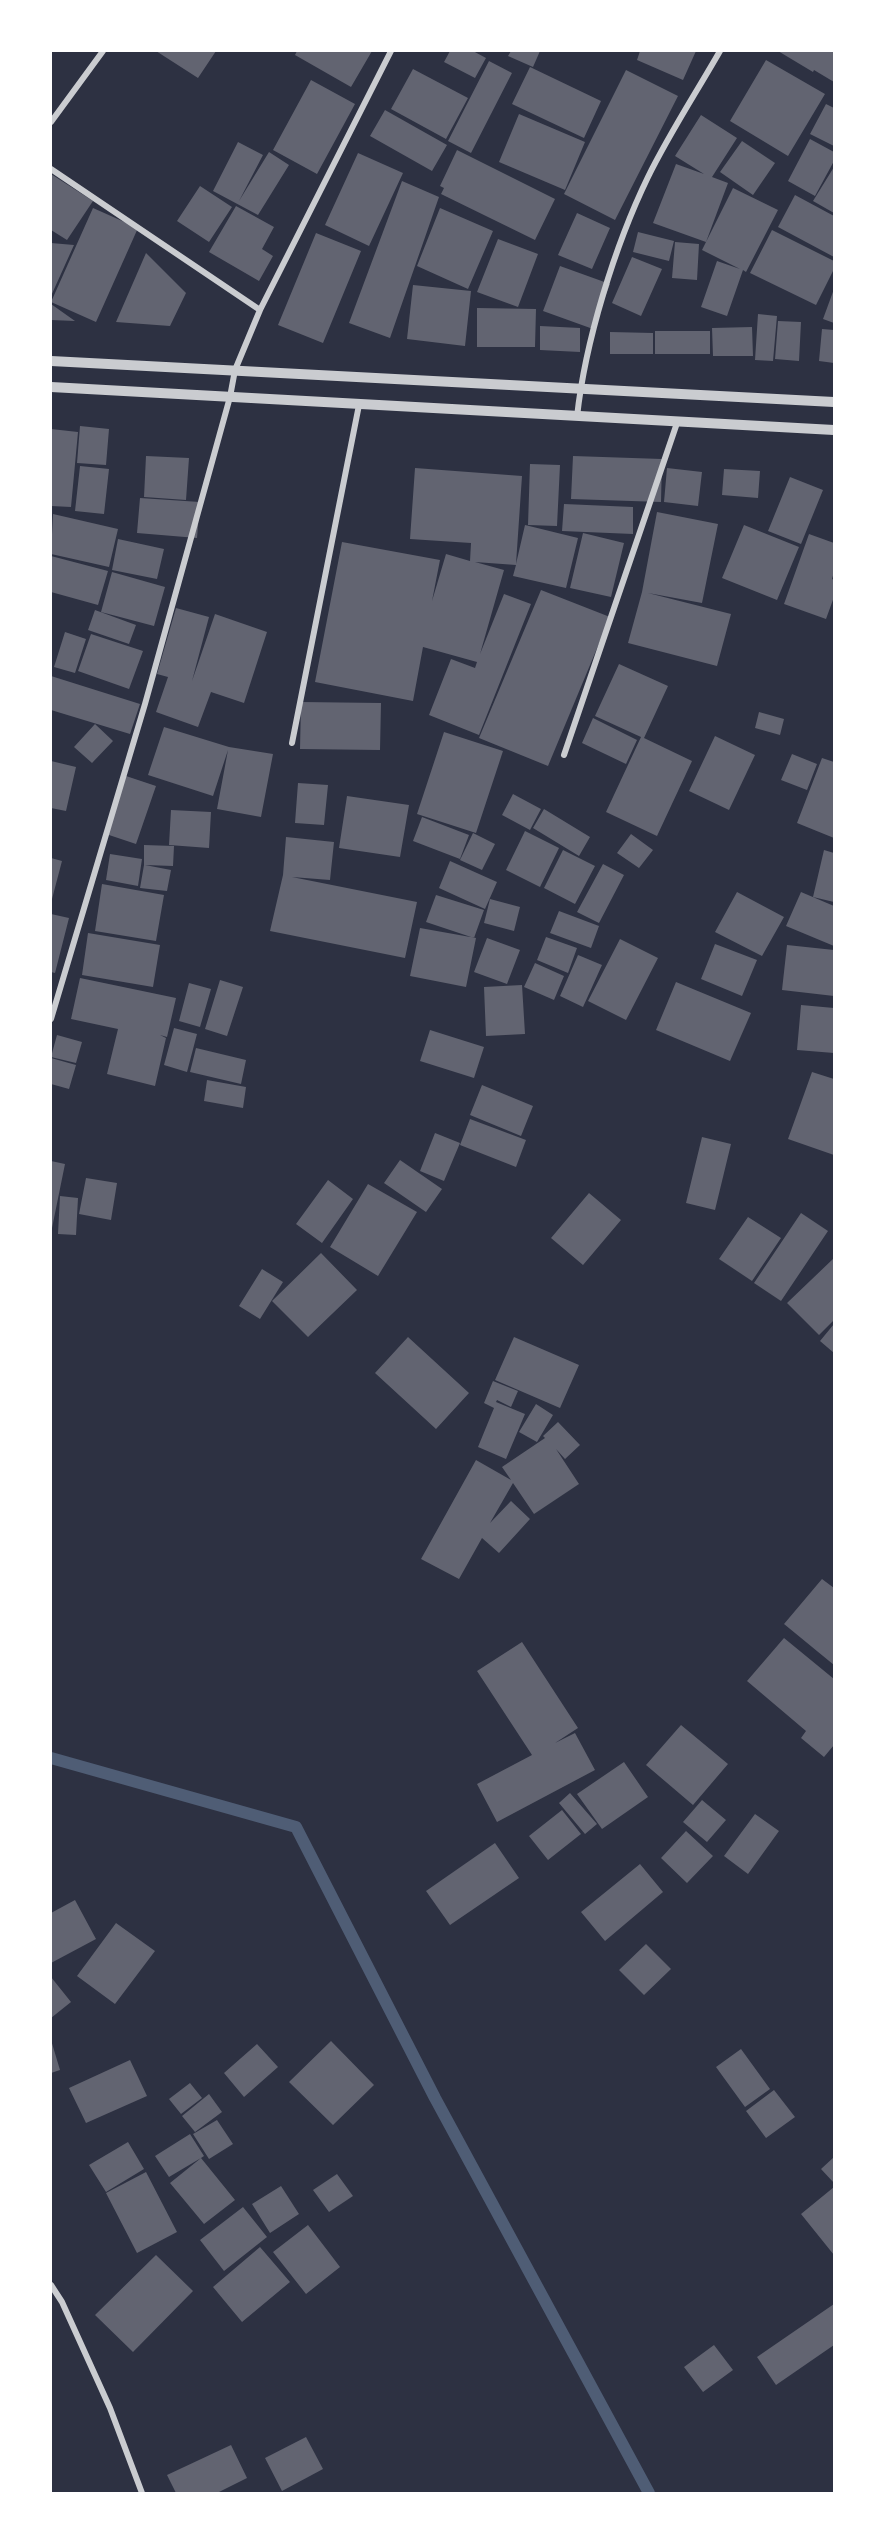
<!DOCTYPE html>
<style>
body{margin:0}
#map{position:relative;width:885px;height:2544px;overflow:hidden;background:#2d3142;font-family:Roboto,sans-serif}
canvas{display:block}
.frame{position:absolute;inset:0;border:52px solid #fff;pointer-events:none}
</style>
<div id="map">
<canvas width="885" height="2544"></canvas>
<div class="frame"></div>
</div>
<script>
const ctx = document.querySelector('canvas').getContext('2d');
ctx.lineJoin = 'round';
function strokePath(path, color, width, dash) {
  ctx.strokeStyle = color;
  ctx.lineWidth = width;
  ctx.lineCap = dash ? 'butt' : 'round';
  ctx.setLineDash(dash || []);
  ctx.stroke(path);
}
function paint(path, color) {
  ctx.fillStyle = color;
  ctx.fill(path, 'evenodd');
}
strokePath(new Path2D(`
 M51,1758L296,1827L435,2098L649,2493`), '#4f5d75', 12);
paint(new Path2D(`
 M156,51H216L198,78Z
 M297,51H372L351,87L295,55Z
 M450,51H473L486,58L475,78L444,62Z
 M511,51H540L533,67L508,56Z
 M640,51H696L683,80L637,60Z
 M778,51H834V82L814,70L813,72Z
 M766,60L825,94L788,156L730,121Z
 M489,61L512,73L471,153L448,141Z
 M530,67L601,101L584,138L512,104Z
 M413,69L468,98L446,139L391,109Z
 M626,70L678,96L615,220L564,194Z
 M311,80L355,104L317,174L273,150Z
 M826,104L834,108V146L810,134Z
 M385,110L447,145L432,171L370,136Z
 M519,114L585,142L565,190L499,162Z
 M701,115L737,138L712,177L728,183L706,242L653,223L676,164L704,174L675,156Z
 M810,139L834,152V161L815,196L788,181Z
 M742,141L775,163L753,195L720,172Z
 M238,142L263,155L239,201L269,152L289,165L258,215L213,191Z
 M457,150L555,199L535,240L441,194L444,188L440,186Z
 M358,153L403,173L369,246L325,225Z
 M834,167V213L813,201Z
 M51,174L93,201L67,240L51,230Z
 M402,181L439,197L390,338L349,323Z
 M200,186L232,207L209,242L177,221Z
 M733,188L778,210L746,272L743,270L727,316L701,307L717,261L740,269L702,250Z
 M795,195L834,216V257L778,227Z
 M236,206L274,227L262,249L273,256L259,281L209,252Z
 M93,208L138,228L96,322L51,302Z
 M440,208L493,231L468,289L417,266Z
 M577,213L610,228L592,269L558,255Z
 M772,230L834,261V269L816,305L750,273Z
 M638,232L674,241L669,261L633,252Z
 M316,233L361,251L323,343L278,325Z
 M498,239L538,254L518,307L477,292Z
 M675,242L699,244L697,280L672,278Z
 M51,243L74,245L51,296Z
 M146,253L186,293L170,326L116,322Z
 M632,257L662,269L641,316L612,303Z
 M560,266L610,284L593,329L543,311Z
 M413,285L471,291L465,346L407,339Z
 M834,289V323L823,319Z
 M51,304L75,321L51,320Z
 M477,308L536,309L535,347H477Z
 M758,314L777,316L773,361L755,360Z
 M778,321L801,322L799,361L775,359Z
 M540,326L580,328V352L540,350Z
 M752,327L753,356H713L712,328Z
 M822,329L834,330V363L819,361Z
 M655,331H710V354H655Z
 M610,332L653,333V354H610Z
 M80,426L109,429L106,465L77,463Z
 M51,429L78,432L71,507L51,506Z
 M146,456L189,458L186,500L144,497Z
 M573,456L662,459L661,502L571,499Z
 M530,464L560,465L557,526L528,525Z
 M80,466L109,469L104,514L75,511Z
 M415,468L522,476L516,564L525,525L578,538L566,588L513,576L516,565L475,562L504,570L480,654L504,594L531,604L479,735L429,715L451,659L475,668L477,662L423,647L413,701L315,682L342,542L440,560L432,601L446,554L470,561L471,543L410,539Z
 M667,468L702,472L698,506L664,502Z
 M724,469L760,471L758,498L722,495Z
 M790,477L823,490L801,544L768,531Z
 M140,498L200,502L197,538L137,533Z
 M564,504L633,507V534L562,531Z
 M657,512L718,524L702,603L648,593L731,614L717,666L628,643L642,592Z
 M53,514L118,529L109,567L51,554Z
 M744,525L799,547L777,600L722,578Z
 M583,533L624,543L611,597L570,588Z
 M809,534L834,543V572L832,579L834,580V597L826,619L784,604Z
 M118,539L164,549L157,579L112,570Z
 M51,556L108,571L98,605L51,592Z
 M112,572L165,587L154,626L101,612Z
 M541,590L610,617L548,766L479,738Z
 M176,608L209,617L192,681L215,614L267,632L244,703L211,692L198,727L156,712L168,677L157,674Z
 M95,610L136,625L129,644L88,630Z
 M65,632L86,639L75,673L54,667Z
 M91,634L143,651L129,689L78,671Z
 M619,664L668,686L644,738L692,761L657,836L606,812L641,737L595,716Z
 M51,676L140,704L130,734L51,710Z
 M301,702L381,703L380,750L300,749Z
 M759,712L784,719L780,735L755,728Z
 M593,718L637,740L626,764L582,743Z
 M95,724L113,741L92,763L74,747Z
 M164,727L229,747L273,754L261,817L217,809L228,750L213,796L148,775Z
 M444,732L503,751L476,833L417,814Z
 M715,736L755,755L729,810L689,791Z
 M792,754L817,764L807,790L781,780Z
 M822,758L834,762V838L797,823Z
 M51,761L76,767L66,811L51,808Z
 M126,776L156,786L136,844L106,834Z
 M298,783L328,785L324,825L295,823Z
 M513,794L541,809L530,830L502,815Z
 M347,796L409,805L400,857L339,848Z
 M544,809L590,837L579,856L533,828Z
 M171,810L211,812L209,848L169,845Z
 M422,817L469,835L460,859L413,841Z
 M525,831L559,848L540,887L506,870Z
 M473,833L495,844L482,870L460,860Z
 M631,834L653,850L639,868L617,853Z
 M286,837L334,842L330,880L292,877L417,902L405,958L270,931L283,875Z
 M144,845L174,846L173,866L145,865L171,870L167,891L140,888L144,865Z
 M563,850L595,866L575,904L544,888Z
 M824,850L834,853V902L813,897Z
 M110,854L142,859L138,886L106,880Z
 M51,858L62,861L52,899H51Z
 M450,861L497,882L485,909L439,888Z
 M603,864L624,875L599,923L577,912Z
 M102,884L164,895L156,941L95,931Z
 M737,892L784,917L762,956L715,932Z
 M801,892L834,906V946L786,926Z
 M436,895L484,910L474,938L426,922Z
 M490,899L520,907L514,931L484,923Z
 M559,911L599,926L591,948L550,933Z
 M51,914L69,918L55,973L51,972Z
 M420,928L476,938L466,987L410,976Z
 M88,933L160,945L153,987L82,975Z
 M546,937L577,948L568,973L537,960Z
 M487,938L520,950L507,984L474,972Z
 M620,939L658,958L626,1020L588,1001Z
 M715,944L757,960L742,996L701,979Z
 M787,945L834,950V996L782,990Z
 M578,955L602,965L583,1007L560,996Z
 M535,963L564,976L554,1000L524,987Z
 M80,978L176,998L167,1037L160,1035L166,1038L155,1086L107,1074L118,1029L71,1019Z
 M220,980L243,987L227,1036L205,1029Z
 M676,982L751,1013L730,1061L656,1030Z
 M189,983L211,989L200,1027L179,1021Z
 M522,985L525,1034L486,1036L484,987Z
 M801,1005L834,1008V1053L797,1050Z
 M174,1028L197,1034L187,1072L164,1065Z
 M430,1030L484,1047L474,1078L420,1061Z
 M57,1035L82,1042L76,1063L51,1057Z
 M196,1048L246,1060L241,1084L190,1072Z
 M51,1058L76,1065L69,1089L51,1084Z
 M812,1072L834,1079V1155L788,1139Z
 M207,1080L246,1087L243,1108L204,1101Z
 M482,1085L533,1106L521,1136L470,1115Z
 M470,1119L526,1140L516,1167L460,1145Z
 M435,1133L460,1143L444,1181L420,1171Z
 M702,1137L731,1144L715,1210L686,1203Z
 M400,1160L442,1189L426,1212L384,1183Z
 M51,1161L65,1164L52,1228H51Z
 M86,1178L117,1183L111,1220L79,1214Z
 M328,1180L353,1199L322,1243L296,1224Z
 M368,1184L417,1212L378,1276L330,1247Z
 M589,1193L621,1220L583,1265L551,1238Z
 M60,1196L78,1198L76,1235L58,1234Z
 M801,1213L828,1231L781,1301L754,1283Z
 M748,1217L781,1238L752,1281L719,1259Z
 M321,1253L357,1290L308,1337L272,1301Z
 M834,1258V1320L819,1335L787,1303Z
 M262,1269L283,1282L260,1319L239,1306Z
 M834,1324V1353L820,1341Z
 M408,1337L469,1393L436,1429L375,1373Z
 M514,1337L579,1365L560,1408L495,1380Z
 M493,1381L518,1391L511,1407L497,1400L496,1402L525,1414L506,1459L478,1447L494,1408L484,1403Z
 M536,1404L553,1415L537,1442L519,1432Z
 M558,1422L580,1445L565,1459L556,1449L579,1484L534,1514L513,1483L490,1523L511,1501L530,1519L499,1553L482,1538L459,1579L421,1559L476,1460L511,1480L502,1467L545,1438L543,1436Z
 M822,1579L834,1588V1665L784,1624Z
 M784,1638L834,1679V1745L824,1757L801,1738L806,1731L747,1681Z
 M522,1642L578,1728L555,1743L575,1733L595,1770L497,1822L477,1784L532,1755L477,1671Z
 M681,1725L728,1764L693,1805L646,1765Z
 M624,1762L648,1797L602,1829L577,1794Z
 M570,1793L597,1824L585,1834L559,1803Z
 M702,1800L726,1820L707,1842L683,1822Z
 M562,1810L581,1834L548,1860L529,1836Z
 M755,1814L779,1831L748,1874L724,1856Z
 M686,1831L713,1856L687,1883L661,1858Z
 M495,1843L519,1878L450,1925L426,1891Z
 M640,1864L663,1892L605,1941L581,1912Z
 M75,1900L96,1939L51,1963V1913Z
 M116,1923L155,1951L115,2004L77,1976Z
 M646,1944L671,1969L644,1995L619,1970Z
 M51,1977L71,2002L51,2018Z
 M51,2040L60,2070L51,2073Z
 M331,2041L374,2085L333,2125L289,2082Z
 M257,2044L278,2067L244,2097L224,2073Z
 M741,2049L770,2089L745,2107L716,2067Z
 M130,2060L147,2096L86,2123L69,2088Z
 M190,2083L202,2098L181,2114L169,2099Z
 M774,2090L795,2117L766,2138L746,2111Z
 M209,2094L222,2112L195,2132L182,2116Z
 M217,2120L233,2144L209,2159L193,2134Z
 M190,2134L204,2156L201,2158L235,2200L204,2224L170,2183L201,2158L169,2177L155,2156Z
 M128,2142L144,2169L106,2192L89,2165Z
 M834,2157V2183L821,2169Z
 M146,2172L177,2232L137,2253L106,2193Z
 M337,2174L353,2196L329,2212L313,2190Z
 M281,2186L299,2214L270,2233L252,2204Z
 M834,2187V2255L801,2214Z
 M243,2207L267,2237L224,2271L200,2240Z
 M308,2225L340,2267L306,2294L273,2252Z
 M260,2247L290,2282L242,2322L213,2287Z
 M156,2255L193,2291L133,2352L95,2315Z
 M834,2304V2345L776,2385L757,2357Z
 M714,2345L733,2370L703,2392L684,2367Z
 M306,2437L323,2469L282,2491L265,2458Z
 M231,2445L247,2478L217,2493H176L167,2475Z`), '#626471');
strokePath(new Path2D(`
 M51,122L103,51
 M51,169L260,310
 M577,417C585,342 615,245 648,177C669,134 696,93 720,51
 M292,743L359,405
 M564,755L677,423
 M51,1019L145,704L230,397L235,370L260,310L391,51
 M51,2285L62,2302L110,2408L142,2493`), '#caccd0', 6);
strokePath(new Path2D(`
 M51,361L834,402
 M51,387L834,430`), '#caccd0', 10);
</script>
